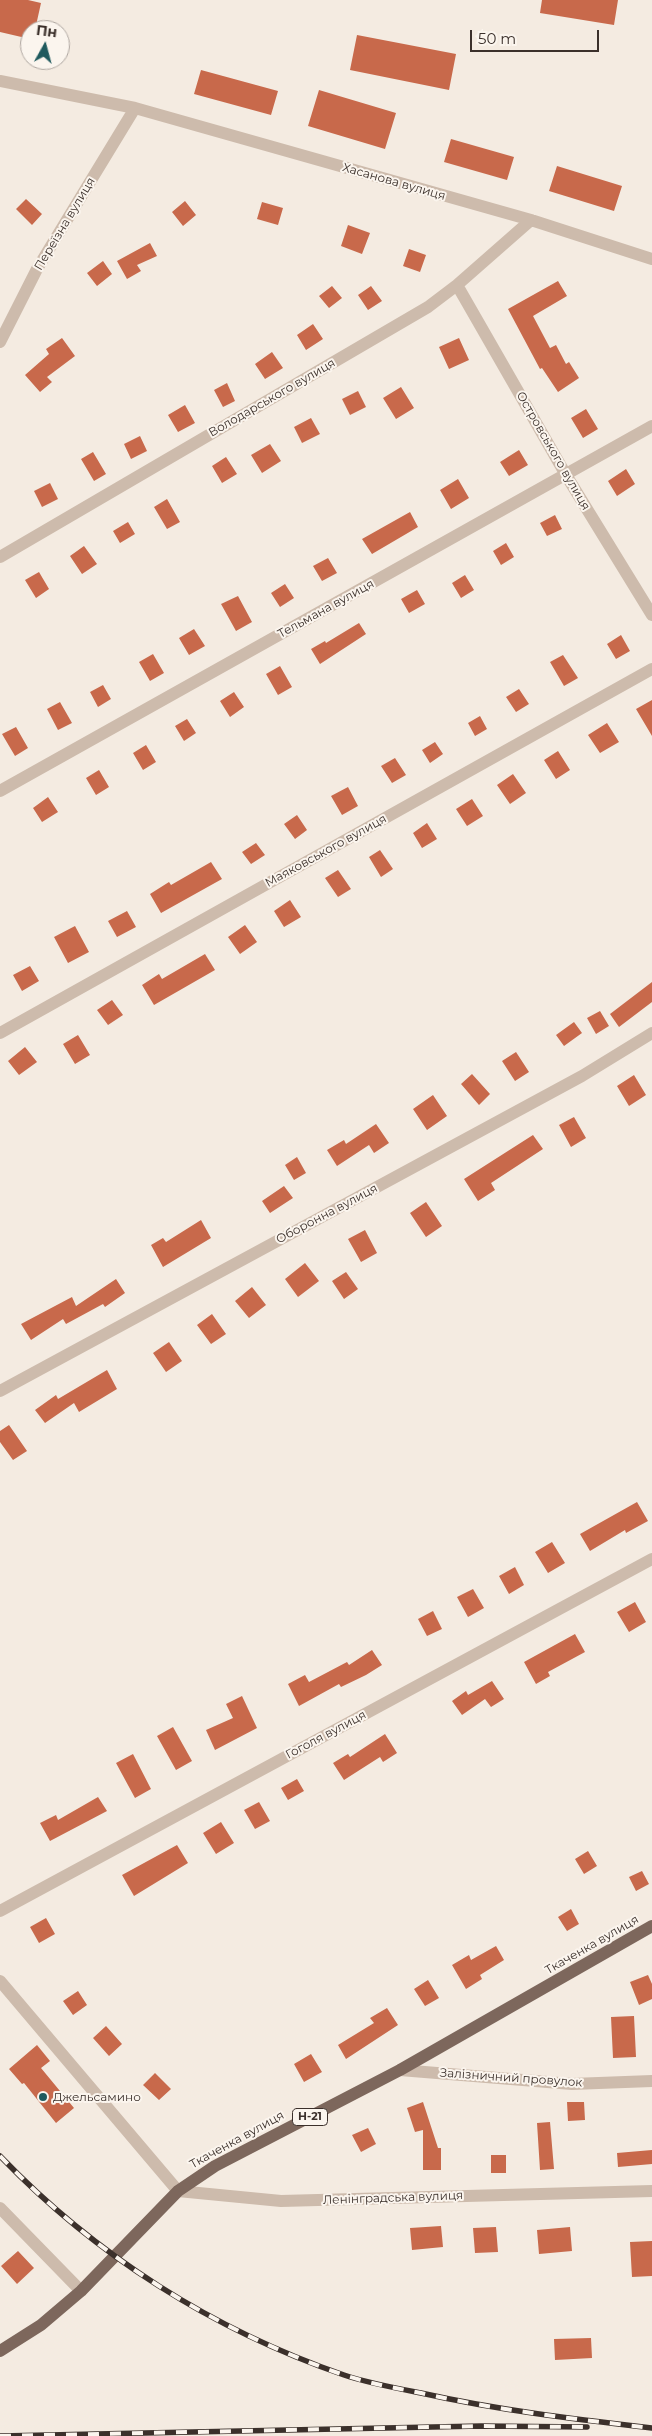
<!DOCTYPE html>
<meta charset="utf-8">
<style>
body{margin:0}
#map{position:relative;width:652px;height:2436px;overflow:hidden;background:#f4ebe1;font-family:Montserrat,sans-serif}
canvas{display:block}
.north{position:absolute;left:20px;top:20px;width:50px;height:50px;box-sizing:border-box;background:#fbf5ee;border:1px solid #aea6a0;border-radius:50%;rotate:7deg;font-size:14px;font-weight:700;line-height:20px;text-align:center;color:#3b302b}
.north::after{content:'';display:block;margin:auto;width:18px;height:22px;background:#1f5a5e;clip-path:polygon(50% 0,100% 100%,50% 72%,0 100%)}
.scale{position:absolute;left:470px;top:30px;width:129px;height:22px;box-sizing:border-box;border:2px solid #3b302b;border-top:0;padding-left:6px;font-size:15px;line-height:18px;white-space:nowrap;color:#3b302b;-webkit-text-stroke:4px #fbf5ee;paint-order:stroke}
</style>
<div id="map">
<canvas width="652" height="2436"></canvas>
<div class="north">Пн</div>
<div class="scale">50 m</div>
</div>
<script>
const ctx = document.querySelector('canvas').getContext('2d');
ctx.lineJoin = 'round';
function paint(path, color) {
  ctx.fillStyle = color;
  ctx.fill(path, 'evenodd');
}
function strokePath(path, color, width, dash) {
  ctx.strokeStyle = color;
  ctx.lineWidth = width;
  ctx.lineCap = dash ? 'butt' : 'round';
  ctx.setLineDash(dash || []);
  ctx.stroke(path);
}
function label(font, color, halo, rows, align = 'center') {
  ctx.font = font + ' Montserrat,sans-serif';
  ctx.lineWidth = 4;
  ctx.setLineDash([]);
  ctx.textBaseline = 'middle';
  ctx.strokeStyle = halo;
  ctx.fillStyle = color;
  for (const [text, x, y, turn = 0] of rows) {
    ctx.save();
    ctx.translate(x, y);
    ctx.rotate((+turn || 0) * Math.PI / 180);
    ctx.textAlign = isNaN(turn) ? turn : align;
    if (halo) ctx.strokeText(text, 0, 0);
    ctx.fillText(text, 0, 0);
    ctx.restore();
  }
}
paint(new Path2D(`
 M0,0H28L41,3L35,30H30V39L0,32Z
 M542,0H618L614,25L540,13Z
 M357,35L456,54L449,90L350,70Z
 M201,70L278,91L271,115L194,94Z
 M319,90L396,113L385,149L308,126Z
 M451,139L514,157L507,180L444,162Z
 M557,166L622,186L614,211L549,191Z
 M26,199L42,214L32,225L16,209Z
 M185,201L196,215L183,226L172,212Z
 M262,202L283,208L278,225L257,219Z
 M348,225L370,233L362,254L341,246Z
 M150,243L157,256L137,265L141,271L127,279L117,261Z
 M409,249L426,255L420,272L403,266Z
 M103,261L112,274L97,286L87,273Z
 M558,281L567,296L533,316L550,348L556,345L566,364L569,362L579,378L558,392L542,368L540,369L508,309Z
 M332,286L342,298L329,308L319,296Z
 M371,286L382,301L368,310L358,295Z
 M313,324L323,339L306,350L297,335Z
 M62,338L75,356L47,377L52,382L40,392L25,375L49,354L46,349Z
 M459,338L469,360L449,369L439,347Z
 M272,352L283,368L265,379L255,364Z
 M227,383L235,401L223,407L214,390Z
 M401,387L414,408L396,419L383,398Z
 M358,391L366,407L350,415L342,399Z
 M185,405L195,423L178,432L168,415Z
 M586,409L598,429L583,438L571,418Z
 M311,418L320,434L302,443L294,427Z
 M140,436L147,451L131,459L124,444Z
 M270,444L281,461L262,473L251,455Z
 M519,450L528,465L509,476L500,462Z
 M93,452L106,474L94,481L81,459Z
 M226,457L237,474L222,483L212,466Z
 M626,469L635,484L617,496L608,481Z
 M458,479L469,498L451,509L440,490Z
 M50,483L58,499L42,507L34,491Z
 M167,499L180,522L167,529L154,507Z
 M410,512L418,527L372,554L362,539Z
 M555,515L562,529L547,536L540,523Z
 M128,522L135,534L120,543L113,531Z
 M506,543L514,557L501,565L493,551Z
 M84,546L97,564L82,574L70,556Z
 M328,558L337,573L322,581L313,566Z
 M39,572L49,589L36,598L25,580Z
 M465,575L474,590L461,598L452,583Z
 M285,584L294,598L280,607L271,593Z
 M417,590L425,604L409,613L401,599Z
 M238,596L252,622L236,631L221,604Z
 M359,623L366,634L320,664L311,649L325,641L326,643Z
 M194,629L205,646L189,655L179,638Z
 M621,635L630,651L616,659L607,644Z
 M153,654L164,673L150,681L139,662Z
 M563,655L578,678L564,686L550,662Z
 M280,666L292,687L278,695L266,674Z
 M103,685L111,699L98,707L90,692Z
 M519,689L529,704L516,712L506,697Z
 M234,692L244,707L230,717L220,701Z
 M652,700V736L636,709Z
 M60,702L72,723L58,730L47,709Z
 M480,716L487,729L475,736L468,723Z
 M187,719L196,733L184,741L175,726Z
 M607,723L619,742L600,753L588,735Z
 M16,727L28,748L15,756L2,734Z
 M435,742L443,754L430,763L422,750Z
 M146,745L156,762L143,770L133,753Z
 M558,751L570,770L556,779L544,760Z
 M395,758L406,775L392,783L381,766Z
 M99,770L109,787L96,795L86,778Z
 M513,774L526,793L510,804L497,785Z
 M348,787L358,806L342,815L331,796Z
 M48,797L58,812L42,822L33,808Z
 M472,799L483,816L467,826L456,809Z
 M297,815L307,830L295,839L284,824Z
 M427,823L437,839L422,848L413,833Z
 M256,843L265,855L251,864L242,852Z
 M380,850L393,869L381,877L369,857Z
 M211,862L222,879L161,913L150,894L169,882L171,885Z
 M338,870L351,889L338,897L325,878Z
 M290,900L301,917L284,927L274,911Z
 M127,911L136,927L117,937L108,921Z
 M245,925L257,942L240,954L228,937Z
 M75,926L89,952L68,963L54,937Z
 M205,954L215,970L154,1005L142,985L159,974L162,979Z
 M30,966L39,981L22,991L13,975Z
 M652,982V1002L619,1027L610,1014Z
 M112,1000L123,1015L108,1025L97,1010Z
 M600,1011L609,1026L596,1034L587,1018Z
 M574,1022L582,1033L564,1046L556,1035Z
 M78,1035L90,1055L75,1064L63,1044Z
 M25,1047L37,1062L19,1075L8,1061Z
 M516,1052L529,1072L515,1081L502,1061Z
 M472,1074L490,1094L479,1105L461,1084Z
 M634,1075L646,1095L629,1106L617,1086Z
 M433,1095L447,1116L427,1130L413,1109Z
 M574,1117L586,1138L571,1147L559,1125Z
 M376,1124L389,1143L374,1153L369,1145L337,1166L327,1150L344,1140L346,1144Z
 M533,1135L543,1149L491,1183L495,1190L478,1201L464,1179Z
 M297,1157L306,1173L294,1180L285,1165Z
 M284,1186L293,1198L270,1213L262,1201Z
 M426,1202L442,1226L426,1237L410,1213Z
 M201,1220L211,1238L163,1267L151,1245L163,1238L166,1242Z
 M365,1230L377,1253L361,1262L348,1239Z
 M305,1263L319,1281L298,1297L285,1279Z
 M346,1272L358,1289L344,1299L332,1281Z
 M116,1279L125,1293L105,1307L103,1304L66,1324L63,1319L31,1340L21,1324L72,1297L76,1306Z
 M252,1287L266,1305L249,1318L235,1301Z
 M212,1314L226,1334L211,1344L197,1325Z
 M169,1342L182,1361L166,1372L153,1353Z
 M107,1370L117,1389L79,1412L74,1403L45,1423L35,1410L56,1395L58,1399Z
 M9,1425L27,1451L13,1460L0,1442V1431Z
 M637,1502L648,1521L626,1533L625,1530L590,1551L580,1534Z
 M552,1542L565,1563L548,1573L535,1552Z
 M515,1567L524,1585L509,1594L499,1576Z
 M473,1589L484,1608L468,1617L457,1597Z
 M635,1602L646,1622L629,1632L617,1612Z
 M433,1611L442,1629L427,1636L418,1619Z
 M575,1634L585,1652L548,1672L550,1676L536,1684L524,1662Z
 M372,1650L382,1665L366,1675L341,1687L339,1684L299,1706L288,1684L305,1675L309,1682L347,1662L349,1665Z
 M492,1681L504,1699L491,1707L485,1699L462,1715L452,1701L466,1691L468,1695Z
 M242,1696L257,1728L215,1750L206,1730L233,1718L226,1704Z
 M173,1727L192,1761L176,1770L157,1736Z
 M385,1734L397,1753L383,1762L380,1757L344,1780L333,1763L348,1754L350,1757Z
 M133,1754L151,1789L135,1798L116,1763Z
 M297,1779L304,1791L288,1800L281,1788Z
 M98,1797L107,1811L50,1841L40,1823L56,1815L58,1820Z
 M259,1802L270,1821L255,1829L244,1810Z
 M221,1822L234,1843L216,1854L203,1833Z
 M177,1845L188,1863L134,1896L122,1875Z
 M588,1851L597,1866L584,1874L575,1859Z
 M642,1871L649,1884L636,1891L629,1877Z
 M571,1909L579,1924L567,1931L558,1917Z
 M46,1918L55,1934L39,1943L30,1927Z
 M496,1946L504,1960L480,1975L482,1979L466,1989L452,1965L469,1955L471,1960Z
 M648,1975L652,1984V1999L639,2005L630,1982Z
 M428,1980L439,1998L425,2006L414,1989Z
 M78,1991L87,2005L73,2015L63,2001Z
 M387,2008L398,2025L346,2059L338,2045L374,2023L370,2018Z
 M634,2016L636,2057L613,2058L611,2017Z
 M106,2026L122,2044L109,2056L93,2038Z
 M37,2045L50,2061L41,2068L74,2108L56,2123L24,2083L22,2084L9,2069Z
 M311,2054L322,2072L304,2082L294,2064Z
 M155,2073L171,2089L159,2100L143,2085Z
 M423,2102L438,2148H441V2170H423V2130L415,2132L407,2108Z
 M567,2102H584L585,2120L568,2121Z
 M550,2122L554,2169L540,2170L537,2123Z
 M368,2128L376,2144L361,2152L352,2135Z
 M652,2150V2164L618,2167L617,2153Z
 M491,2155H506V2173H491Z
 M441,2226L443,2247L412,2250L410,2228Z
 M496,2227L498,2252L475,2253L473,2228Z
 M570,2227L572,2251L539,2254L537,2230Z
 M652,2241V2276L632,2277L630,2242Z
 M18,2251L34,2268L17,2284L1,2266Z
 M591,2338L592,2358L555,2360L554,2339Z`), '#c8694b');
strokePath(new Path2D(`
 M0,81L135,108L531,220L652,259
 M457,285L566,475L652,615
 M0,342L37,269L135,108
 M0,557L428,307L457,285L531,220
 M0,791L652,426
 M0,1033L652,669
 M0,1391L582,1076L652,1033
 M0,1911L652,1559
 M0,1981L178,2191L281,2201L652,2191
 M400,2070L572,2084L652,2081
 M0,2208L81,2291`), '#cdbbac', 12);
strokePath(new Path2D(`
 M0,2351L41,2325L81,2291L178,2191L215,2166L400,2070L652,1926`), '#7d675c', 12);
const rail = new Path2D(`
 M0,2156C95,2255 213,2330 344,2375C368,2383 395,2388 421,2393C497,2410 574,2419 652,2428
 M0,2436L481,2426L587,2427`);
strokePath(rail, '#3b302b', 5.5);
strokePath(rail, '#fbf5ee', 4, [11]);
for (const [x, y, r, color] of [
 [43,2097,5,"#1f5a5e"]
]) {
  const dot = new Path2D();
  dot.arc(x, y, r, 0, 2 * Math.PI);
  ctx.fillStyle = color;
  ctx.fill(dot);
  strokePath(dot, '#fbf5ee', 2);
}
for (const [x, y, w] of [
 [310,2117,35]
]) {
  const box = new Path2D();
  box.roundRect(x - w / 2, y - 8.5, w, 17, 4);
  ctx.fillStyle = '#fbf5ee';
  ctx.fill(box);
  strokePath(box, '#3b302b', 1);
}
label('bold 11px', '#3b302b', null, [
 ["Н-21",310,2117]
]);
label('12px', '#3b302b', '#fbf5ee', [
 ["Хасанова вулиця",394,182,16],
 ["Переїзна вулиця",65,224,-59],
 ["Володарського вулиця",272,398,-30],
 ["Островського вулиця",553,451,60],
 ["Тельмана вулиця",326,609,-29],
 ["Маяковського вулиця",326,851,-29],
 ["Оборонна вулиця",327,1214,-28],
 ["Гоголя вулиця",326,1735,-28],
 ["Ткаченка вулиця",592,1945,-30],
 ["Залізничний провулок",511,2078,4],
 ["Ткаченка вулиця",237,2140,-29],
 ["Ленінградська вулиця",393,2198,-2]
]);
label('12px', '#3b302b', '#fbf5ee', [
 ["Джельсамино",53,2097]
], 'left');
</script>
